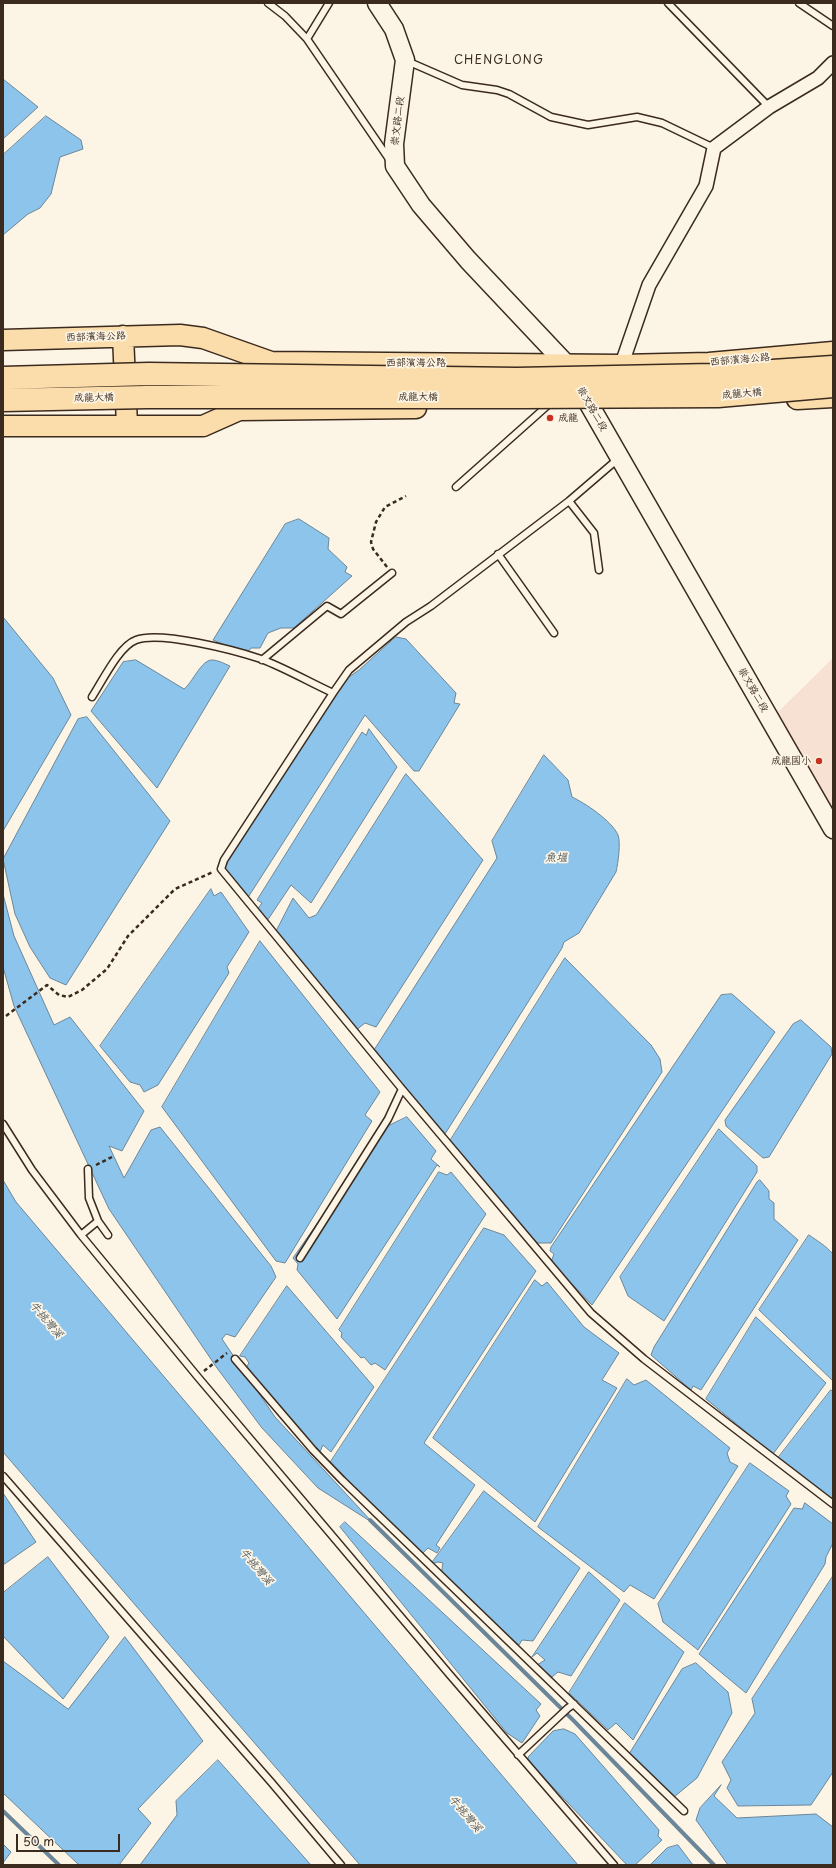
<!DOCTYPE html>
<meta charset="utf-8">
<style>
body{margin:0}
#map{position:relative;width:836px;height:1868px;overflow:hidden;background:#fcf5e5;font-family:"Playpen Sans",sans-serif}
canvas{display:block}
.frame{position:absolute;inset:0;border:4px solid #3b2a1e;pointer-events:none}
.scale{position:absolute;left:16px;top:1834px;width:104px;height:18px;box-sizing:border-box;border:2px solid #3b2a1e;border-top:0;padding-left:5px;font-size:12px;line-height:14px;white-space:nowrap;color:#3b2a1e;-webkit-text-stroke:3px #fcf5e5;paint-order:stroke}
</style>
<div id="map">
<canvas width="836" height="1868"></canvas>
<div class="frame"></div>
<div class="scale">50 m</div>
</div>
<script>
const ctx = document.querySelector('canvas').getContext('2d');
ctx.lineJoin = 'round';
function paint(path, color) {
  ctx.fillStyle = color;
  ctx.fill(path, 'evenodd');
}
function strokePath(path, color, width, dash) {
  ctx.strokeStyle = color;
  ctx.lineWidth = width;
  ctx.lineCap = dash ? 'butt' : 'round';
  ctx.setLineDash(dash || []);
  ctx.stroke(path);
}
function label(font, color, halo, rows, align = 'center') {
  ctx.font = font + ' "Playpen Sans","LXGW WenKai TC",sans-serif';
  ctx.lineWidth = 3.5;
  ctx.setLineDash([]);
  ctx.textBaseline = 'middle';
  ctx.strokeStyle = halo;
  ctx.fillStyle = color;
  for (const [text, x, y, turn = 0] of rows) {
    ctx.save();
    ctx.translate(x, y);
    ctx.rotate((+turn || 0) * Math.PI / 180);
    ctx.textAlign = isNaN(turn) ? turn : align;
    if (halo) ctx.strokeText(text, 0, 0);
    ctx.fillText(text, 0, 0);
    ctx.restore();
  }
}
paint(new Path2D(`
 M833,658V809L777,713Z`), '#f7e1d3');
const water = new Path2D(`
 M3,79L38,107L3,139Z
 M46,116L81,140L83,149L60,157L51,194L40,208L28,214L3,235V155Z
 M299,519L329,538L328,549L347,567L345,572L352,576L294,628H281L268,633L260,648H251L246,654L213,640L285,524Z
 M3,617L53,678L71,715L3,831Z
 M396,637L406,639L456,693L454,703L460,704L419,771H414L365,715L247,899L221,870L346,679L359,670Z
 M136,660L184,689C193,682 201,660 212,660C218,660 225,664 230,666L157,788L91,711L123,662Z
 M87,717L170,821L66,985L50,978L30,947L15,914L3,859L78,719Z
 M369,729L397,767L311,903L291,885L267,921L256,911L262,903L257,900L362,732L366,735Z
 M544,755L568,780L572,797C585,803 612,821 618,835C621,842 618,864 616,872L579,933L564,942L562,948L445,1134L374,1050L497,858L492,841Z
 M406,774L483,860L376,1027L365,1023L355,1031L275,933L293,898L309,918L316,915Z
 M211,889L214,896L221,892L249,932L227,967L229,973L158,1085L144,1092L140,1085L130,1082L100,1046Z
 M3,894L14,936L54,1025L70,1017L144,1111L122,1151L109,1146L124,1178L151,1130L160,1127L271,1266L276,1277L235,1337L226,1334L222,1339L275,1417L373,1523L318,1488L262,1428L217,1368L109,1209L14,1006L3,967Z
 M260,941L380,1092L365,1115L372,1121L285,1263L276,1261L162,1107Z
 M565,958L651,1045L660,1059L662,1072L551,1243H537L450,1141Z
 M732,994L775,1032L592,1305L551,1262L554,1254L550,1251L551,1247L721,995Z
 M801,1020L831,1047L832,1054L769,1157L763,1158L726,1126L725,1120L793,1024Z
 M407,1117L436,1151L431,1159L440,1167L437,1165L337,1319L297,1270L298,1264L293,1258L384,1128Z
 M719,1129L757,1166V1172L664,1321L628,1296L620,1277Z
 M439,1172L447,1175L451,1172L486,1214L385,1370L375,1363L371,1365L364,1357L361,1358L341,1337L342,1333L339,1330Z
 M3,1180L16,1202L578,1865H360L3,1452Z
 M760,1180L769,1191V1199L774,1203V1219L798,1240L701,1390L693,1386L691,1390L651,1355L654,1347L757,1182Z
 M484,1228L504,1235L536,1271L424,1443L475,1485L436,1545L440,1548L437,1553L428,1548L422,1554L328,1466Z
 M809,1235C819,1242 825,1245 833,1254V1381L759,1310Z
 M535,1280L542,1286L547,1282L584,1327L619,1353L602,1380L617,1388L535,1522L433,1438Z
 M287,1286L374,1387L331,1452L323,1445L319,1454L245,1369L249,1363L245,1357L240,1356Z
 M756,1317L826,1383L773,1454L706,1399Z
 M627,1379L634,1385L646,1380L730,1448L727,1453L730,1462L738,1466L654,1599L630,1585L624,1592L538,1527Z
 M831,1390L833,1392V1501L778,1458Z
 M750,1463L789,1491L786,1496L791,1504L698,1650L663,1622L658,1604Z
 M484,1491L580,1568L533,1641L522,1640L519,1645L441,1575L443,1563L438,1562L431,1564Z
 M3,1493L36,1542L3,1565Z
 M805,1503L833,1524V1543L826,1557L825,1564L746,1693L699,1654L794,1508L802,1509Z
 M345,1522L541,1704L536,1710L540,1716L522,1743L507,1733L340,1527Z
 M48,1557L109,1637L63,1699L3,1636V1593Z
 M589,1572L620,1600L571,1676L558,1672L552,1677L537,1665L545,1660L537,1653L532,1657Z
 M833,1576V1772L811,1805L738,1806L727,1788L731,1780L722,1762L755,1713L752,1699Z
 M625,1603L684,1652L633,1740L616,1723L608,1730L569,1693Z
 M125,1637L203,1741L138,1809L151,1823L119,1865H79L3,1793V1661L68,1709Z
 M696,1663L728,1692L732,1713L697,1778L674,1797L629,1754L682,1669Z
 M564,1729L575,1734L659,1830L658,1836L662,1840L635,1865H627L528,1761V1757L553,1731Z
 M218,1760L311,1865H140L177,1815L176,1801Z
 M721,1785L714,1796L737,1818L816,1814L833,1827V1865H728L696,1820L700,1808Z
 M3,1844L11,1852L3,1863Z
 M678,1845L693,1865H650L667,1848Z`);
paint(water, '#8cc4eb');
strokePath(water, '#6c8699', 1);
strokePath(new Path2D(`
 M370,1520L574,1721L714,1865
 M3,1811L59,1865`), '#6c8699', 4);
const lane = new Path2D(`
 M268,3L285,16L307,39L389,159
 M668,3L769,107
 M799,3L833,26
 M307,39L329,3
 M407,61L462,85L497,90L509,94L551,117L588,125L637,117L662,123L714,148
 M456,487L547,406
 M569,501L594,533L599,570
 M498,554L554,633
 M262,660L327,606L341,614L392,573
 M333,693L224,860L221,869L402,1089L591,1313L644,1359L833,1504
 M92,697C102,682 119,646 136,640C161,631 234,650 261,659C285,668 309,682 333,693L349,670L406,622L431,606L569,501L619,458
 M3,1124L32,1170L81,1235L197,1376L450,1675L614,1865
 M88,1169L89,1198L98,1221L108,1235
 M81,1235L98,1221
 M300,1258L388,1119L402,1089
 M235,1359L313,1450L342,1480L684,1811
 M3,1476L271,1782L341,1865
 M518,1755L568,1708L574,1704`);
const street = new Path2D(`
 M619,372L649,285L706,186L714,148L769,107L818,78L833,63`);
const secondary = new Path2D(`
 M377,3L394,29L405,60L394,144L395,166L421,205L468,260L566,364L833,829`);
const primary = new Path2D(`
 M123,336L127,425
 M3,340L180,335L203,338L271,362L621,365L709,363L833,352
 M797,399L833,397
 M3,426H203L239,410L416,408`);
strokePath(lane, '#3b2a1e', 9);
strokePath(street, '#3b2a1e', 16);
strokePath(secondary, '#3b2a1e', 21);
strokePath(primary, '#3b2a1e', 23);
strokePath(new Path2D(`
 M387,567L373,549L371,542L376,522L385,507L406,496
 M6,1016L47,985L59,995L68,997L82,990L107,969L128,936L175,889L213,872
 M96,1165L112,1157
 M204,1371L227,1353`), '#3b2a1e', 2.5, [4, 3]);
strokePath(lane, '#fcf5e5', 6);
strokePath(street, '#fcf5e5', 13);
strokePath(secondary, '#fcf5e5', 18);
strokePath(primary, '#fbdcab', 20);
const highwayBridge = new Path2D(`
 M3,378L149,374L517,379L712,375L833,367
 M3,400L147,397H523L718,396L833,386`);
strokePath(highwayBridge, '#3b2a1e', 25, []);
strokePath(highwayBridge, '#fbdcab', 22);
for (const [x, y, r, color] of [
 [550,418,4,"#c8321e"],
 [819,761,4,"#c8321e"]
]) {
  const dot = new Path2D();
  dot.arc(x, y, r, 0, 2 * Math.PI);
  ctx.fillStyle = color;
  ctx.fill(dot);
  strokePath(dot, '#fcf5e5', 1.5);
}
label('10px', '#3b2a1e', '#fcf5e5', [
 ["崇文路二段",398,121,-83],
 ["西部濱海公路",96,337,-2],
 ["西部濱海公路",740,360,-5],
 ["西部濱海公路",416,363],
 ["成龍大橋",742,394,-5],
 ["成龍大橋",418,397],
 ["成龍大橋",94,398,-1],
 ["崇文路二段",592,409,60],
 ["崇文路二段",753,690,60]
]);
label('10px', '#3b2a1e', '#fcf5e5', [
 ["成龍",558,418],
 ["成龍國小",811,761,"right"]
], 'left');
label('italic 11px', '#53585c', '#fcf5e5', [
 ["魚塭",556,858],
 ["牛挑灣溪",46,1320,50],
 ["牛挑灣溪",256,1567,50],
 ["牛挑灣溪",465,1814,50]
]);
ctx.letterSpacing = '1px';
label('12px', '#3b2a1e', '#fcf5e5', [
 ["CHENGLONG",499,61]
]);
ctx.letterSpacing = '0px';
</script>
